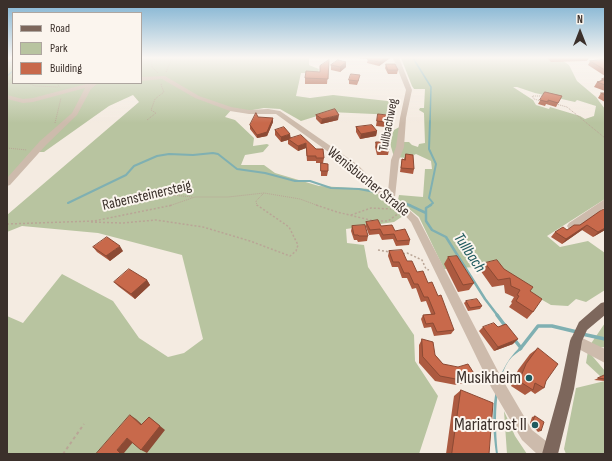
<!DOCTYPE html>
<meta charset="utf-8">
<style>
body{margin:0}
#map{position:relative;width:612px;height:461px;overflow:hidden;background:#f4ebe1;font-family:"Sofia Sans Condensed",sans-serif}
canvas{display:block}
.frame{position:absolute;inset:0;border:8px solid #3b302b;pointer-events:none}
.legend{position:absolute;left:12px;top:12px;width:130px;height:72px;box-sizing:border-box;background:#fbf5ee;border:1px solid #aea6a0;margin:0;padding:5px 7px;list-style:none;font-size:12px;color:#3b302b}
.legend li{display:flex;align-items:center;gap:8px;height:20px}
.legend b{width:20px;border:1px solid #aea6a0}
.north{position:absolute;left:560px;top:12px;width:40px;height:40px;-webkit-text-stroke:3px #fbf5ee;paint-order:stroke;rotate:0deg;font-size:11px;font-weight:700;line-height:16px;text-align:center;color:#3b302b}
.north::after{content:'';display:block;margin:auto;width:14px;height:18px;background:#3b302b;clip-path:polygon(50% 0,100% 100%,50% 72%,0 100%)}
</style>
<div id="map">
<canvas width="612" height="461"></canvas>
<div class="frame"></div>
<ul class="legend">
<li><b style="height:5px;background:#7d675c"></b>Road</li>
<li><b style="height:11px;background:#b8c4a0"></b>Park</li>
<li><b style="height:11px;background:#c8694b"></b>Building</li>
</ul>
<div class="north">N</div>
</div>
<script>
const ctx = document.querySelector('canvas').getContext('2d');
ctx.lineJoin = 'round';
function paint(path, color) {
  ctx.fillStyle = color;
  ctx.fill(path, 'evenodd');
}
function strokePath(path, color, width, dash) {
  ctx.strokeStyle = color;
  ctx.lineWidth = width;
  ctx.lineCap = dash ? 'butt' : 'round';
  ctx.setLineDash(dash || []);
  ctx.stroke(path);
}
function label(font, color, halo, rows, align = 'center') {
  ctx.font = font + ' "Sofia Sans Condensed",sans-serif';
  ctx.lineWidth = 4;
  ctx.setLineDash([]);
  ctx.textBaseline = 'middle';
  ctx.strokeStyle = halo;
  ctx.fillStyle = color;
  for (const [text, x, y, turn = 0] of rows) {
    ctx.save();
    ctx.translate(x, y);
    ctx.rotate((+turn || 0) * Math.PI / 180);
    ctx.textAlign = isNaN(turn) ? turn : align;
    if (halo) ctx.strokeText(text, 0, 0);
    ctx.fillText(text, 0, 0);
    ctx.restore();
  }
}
paint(new Path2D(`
 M7,58H13V83H141V58H309V65L319,69L318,73H301L296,96L310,98L333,95L397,102L396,115L330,112L301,121L280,109L264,108L247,111L233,108L225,117L235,120L254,138L253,146L267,144L269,145L263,152L245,155L241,165H264L275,173L319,186L371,189L395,207L403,216L394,222L346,229L347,243L364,245L368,267L414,335L415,361L438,396L419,454H7V316L23,323L62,274L113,301L139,338L168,357L184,353L203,339L182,255L98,233L22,226L7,232V215L139,102L133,95L109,106L44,152H31L7,180Z
 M401,58H559L569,65L577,81L596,97L605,109V199L547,236L560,247L588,241L605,253V290L586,302L576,299L568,306L551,305L499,275L491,266L444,269L419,217L398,200L399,195L423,197L425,169H432L431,161L416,154L407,158L394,157L389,140L394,130L405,124L402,142H409L412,145L418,147L419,144L425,143L424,113L419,110L420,108H424L425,89H414L412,86ZM513,87H517L535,93L575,102L577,100L596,106L594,116L585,119L580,116L550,107L549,109L536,105L533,100Z
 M605,323V347L596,348L590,345Z
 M588,351L605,371V375L601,377L599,375L586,363Z
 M605,381V454H566L564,449L576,388Z
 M504,411L515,436L527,454H507Z`), '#b8c4a0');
paint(new Path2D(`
 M520,347L522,349C519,352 515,354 512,357C493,377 495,428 498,454H496C491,415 490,376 520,347Z`), '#7fb0b2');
strokePath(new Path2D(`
 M413,58L431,87L430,122
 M7,63L13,62
 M7,76L13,71`), '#7fb0b2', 1.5);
strokePath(new Path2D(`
 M403,202L411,206
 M68,203L126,175L134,166L157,156L169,154L193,155L213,153L218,154L237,169L265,173L295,181H310L331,188L359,189L375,192
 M429,206L433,203L429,198L436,164L429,149L430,121`), '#7fb0b2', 2);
strokePath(new Path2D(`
 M409,205L426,213
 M431,205L426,208V221L432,230L446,237L485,299L498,316`), '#7fb0b2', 2.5);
strokePath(new Path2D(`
 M497,315L506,327
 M582,334L605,339
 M514,339L521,348
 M520,349L538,326H552L577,332`), '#7fb0b2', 3.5);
strokePath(new Path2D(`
 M151,58L152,67L158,73
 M7,59H13
 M166,72L172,58
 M13,77L7,84L13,83
 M28,83L35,86L58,87
 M57,83L60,88
 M541,101L534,99L532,96H545
 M556,104L567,107L605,138
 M147,120L156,113L151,110L155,99L164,92L161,85L162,83
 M55,123L61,98
 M382,137L389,146
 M7,148L27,150
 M159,188L171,195L193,197
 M169,206L195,197H228L264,193L300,199L319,206
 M257,206L256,201L264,193`), '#b9a596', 1, [1, 1]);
strokePath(new Path2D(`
 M316,205L337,212L374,221
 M351,215L371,208L391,209
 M377,221H388L399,213
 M91,222L122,223L156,220L203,227L250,241L290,256L296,251L298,245L289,227L257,205
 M7,224L94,221L173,205
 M378,250L390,252
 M403,254L407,253L422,260L426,269L429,270`), '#b9a596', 1.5, [2, 2]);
strokePath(new Path2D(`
 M63,454L84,424`), '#b9a596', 2, [3, 3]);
paint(new Path2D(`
 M393,58H399L412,90L406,118L404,147L399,160L395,197L418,218L501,377L532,430L555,448L557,454H537L522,440L491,387L411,222L399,209L367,185L352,169L276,114H249L230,111L195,98L162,79L141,81V77L165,76L199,96L231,107L249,110L268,109L280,111L358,165L373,181L388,192L391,160L396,147L400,118L406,90Z
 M598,58H605V63Z
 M90,83L97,84L91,89L77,115L46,145L10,185L7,186V178L40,141L72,113L85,88L33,102L23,103L7,99V95L23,99L33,98Z
 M605,199V207L575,229H569L567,226L569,223Z
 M576,335L605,349V363L571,345L570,341L571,337Z`), '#cdbbac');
paint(new Path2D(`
 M605,302V315L587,330L582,341L574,389L558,454H542L560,389L570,341L579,322L601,303Z`), '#7d675c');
paint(new Path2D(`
 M359,58H390L379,66L367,63L368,59Z
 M547,58H589L587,61L551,62Z
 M329,60L327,84H305V78L320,72Z
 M590,61L605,62V76L588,65Z
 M346,62V67L340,72L331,70V65Z
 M386,64L398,70L397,74H388L385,68Z
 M605,78V91L594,87L597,82L600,81L602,79Z
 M349,80H359L357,85L349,84Z
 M545,92L562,96L556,107L546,104L545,106L538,104Z
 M601,93H605V102L598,98Z
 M378,114L386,122L385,127L376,126Z
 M316,115L338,120L321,124L316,119Z
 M258,117L273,122L267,136L257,138L250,129V125Z
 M356,127L377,131L376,136L360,139L356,132Z
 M275,130L291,138L324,158L323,163H316V161H307L306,148L298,151L288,144V140L281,142L275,135Z
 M376,142L383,144L389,150L388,155H377L375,147Z
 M406,154L414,169L413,174L400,172L402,159H404Z
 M321,163L328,171L327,176H321Z
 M600,211L605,230L593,237L582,230L562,244L551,237L555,232L567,230L580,225Z
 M366,222L395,231L410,240L409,245L396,246L393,239L382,240L379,234L369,235L366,227Z
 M352,226L368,236L367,241L358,242L357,240H354L351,231Z
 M93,247L123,251L110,261L97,252Z
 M389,251L407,261L417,272L428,283L454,330L451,334L434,336L431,327L424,328L421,319L423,315L431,314L426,301L421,302L416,288L412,289L407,278H402L398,267H392L388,256Z
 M448,257L474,283L469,290L458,292L444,264Z
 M485,263L504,269L530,291L533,312L527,319L509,307L512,303L511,302L514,297L505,293L504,285L492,287L480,270Z
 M147,280L150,285L135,299L118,286L114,282Z
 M466,301L482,306L480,309L468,311L464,303Z
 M483,327H498L513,344L494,351L479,331Z
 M422,339L443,364L475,375L469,381L456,385L435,381L419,363V345Z
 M538,348L546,381L544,388L535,394L531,391L525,395L511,386L518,370L530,354Z
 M605,375V381L594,380Z
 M461,390L489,454H446L454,396Z
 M535,416L541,431L538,432L530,423L532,417Z`), '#ac5a40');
paint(new Path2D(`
 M385,58H390L379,66L380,62Z
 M346,62V67L340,72V67Z
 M339,115L338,120L321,124L322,119Z
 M273,118V122L267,136L257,138V135Z
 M377,131L376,136L360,139L361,134Z
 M290,134L291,139L281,142V137Z
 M306,143V148L298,151V146Z
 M587,225L582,230L562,244L566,239Z
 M605,228V230L593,237L598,232Z
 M120,246L123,251L110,261L106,256Z
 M147,280L150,285L135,299L131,294Z
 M518,339L513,344L494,351L498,347Z
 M475,375L469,381L456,385L461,380Z
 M130,415L136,419L147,429L141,425Z
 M149,417L165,430L147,453L141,450Z
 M127,438L134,441L124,453L125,454H121L117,450Z`), '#8c4a34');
const building = new Path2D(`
 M368,58H385L380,62L368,60Z
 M329,60L328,79L305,78L306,71L320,72V66Z
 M338,60L346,62L340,67L331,65Z
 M603,60L605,62V70L590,61Z
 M386,64H395L398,70H388Z
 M351,74L360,75L358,81L349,80Z
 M605,78V85L597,82L604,80L602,79Z
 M545,92L562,96L558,103L548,100V102L540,100Z
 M601,93H605V95Z
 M335,109L339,115L322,119L316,115Z
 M256,113L258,117L273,118L267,132L257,135L250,125Z
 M378,114L387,115L386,122L377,121Z
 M372,125L377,131L361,134L356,127Z
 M284,127L290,134L281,137L275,130Z
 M301,135L316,149H323L324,158H316V156H307L306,143L298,146L288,139Z
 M376,142H383V144H387L389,150H378Z
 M406,154L413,155L414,169L401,168L402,159L405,160Z
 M321,163L328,164V171H321Z
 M605,209V228L598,232L587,225L566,239L555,232L563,227L567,230L574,225H580L600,211Z
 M378,220L381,226L392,225L395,231L405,229L410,240L397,241L394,234L383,235L380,229L370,230L366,222Z
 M365,225L368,236H359L358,235H354L352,226Z
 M107,237L120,246L106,256L93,247Z
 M402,250L407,261H412L417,272L423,271L428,283L432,282L438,296L441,295L454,330L437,332L433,323L426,324L423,315L435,314L428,297H424L418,284H414L409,273H404L399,262H393L389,251Z
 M457,256L474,283L463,285L448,257Z
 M497,260L504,269L533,287L530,291L542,299L533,312L516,301L519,296L517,295L520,290L511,286L510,278L498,280L485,263Z
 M129,269L147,280L131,294L114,282Z
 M477,299L482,306L470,308L466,301Z
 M494,323L498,327L506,324L518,339L498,347L483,327Z
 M422,339L433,342L435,355L443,364L458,367L468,364L475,375L461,380L440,376L423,357Z
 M538,348L558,364L546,381L544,388L535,383L533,390L519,381L526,364Z
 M605,375V379L598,378Z
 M461,390L493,403L489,454H452Z
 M130,415L141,425L149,417L160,426L141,450L127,438L117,450L121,454H96Z
 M535,416L544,422L541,431L533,422Z`);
paint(building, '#c8694b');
strokePath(building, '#8c4a34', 1);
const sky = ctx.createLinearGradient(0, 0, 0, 123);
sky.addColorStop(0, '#7eb2d2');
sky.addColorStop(0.47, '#faf6f2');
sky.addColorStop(1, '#faf6f200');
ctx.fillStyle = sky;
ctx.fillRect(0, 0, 612, 123);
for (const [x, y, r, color] of [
 [529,378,4,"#1f5a5e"],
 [535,425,4,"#1f5a5e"]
]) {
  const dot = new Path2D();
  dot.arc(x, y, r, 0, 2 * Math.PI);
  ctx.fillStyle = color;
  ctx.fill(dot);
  strokePath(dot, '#fbf5ee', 1.5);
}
label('13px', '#3b302b', '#fbf5ee', [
 ["Tullbachweg",389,125,-79]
]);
label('15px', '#3b302b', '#fbf5ee', [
 ["Wenisbucher Straße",368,182,39],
 ["Rabensteinersteig",147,196,-13]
]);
label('italic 16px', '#1f5a5e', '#fbf5ee', [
 ["Tullbach",469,253,56]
]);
label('18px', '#3b302b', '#fbf5ee', [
 ["Musikheim",521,378],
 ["Mariatrost II",527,425]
], 'right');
</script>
